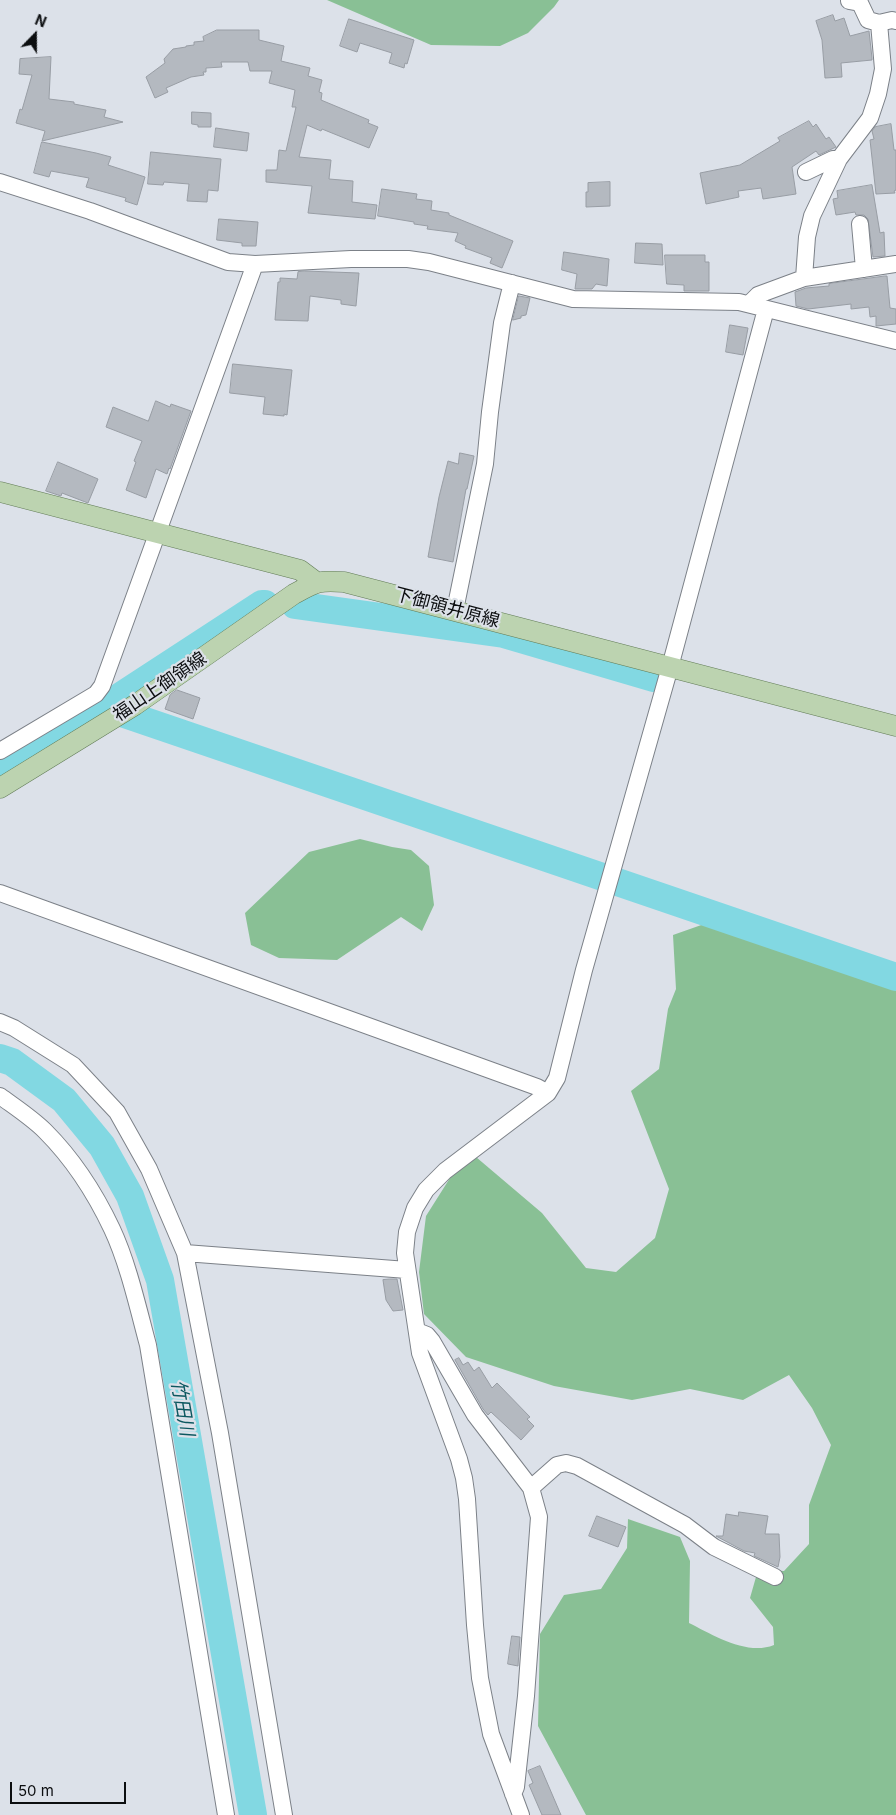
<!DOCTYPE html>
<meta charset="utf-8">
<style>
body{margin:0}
#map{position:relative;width:896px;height:1815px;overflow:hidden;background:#dce1e9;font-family:Inter,sans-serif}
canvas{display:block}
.north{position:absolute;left:10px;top:10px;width:50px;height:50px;-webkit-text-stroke:4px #dce1e9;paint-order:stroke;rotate:22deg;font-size:14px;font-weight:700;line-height:20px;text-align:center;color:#0c0e10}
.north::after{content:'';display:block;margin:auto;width:18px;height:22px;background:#0c0e10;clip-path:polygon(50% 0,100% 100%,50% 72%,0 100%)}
.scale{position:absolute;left:10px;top:1782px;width:116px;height:22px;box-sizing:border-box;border:2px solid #0c0e10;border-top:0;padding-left:6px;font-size:15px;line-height:18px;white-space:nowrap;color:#0c0e10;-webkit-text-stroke:4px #dce1e9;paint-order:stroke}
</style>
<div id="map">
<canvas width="896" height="1815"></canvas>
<div class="north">N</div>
<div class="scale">50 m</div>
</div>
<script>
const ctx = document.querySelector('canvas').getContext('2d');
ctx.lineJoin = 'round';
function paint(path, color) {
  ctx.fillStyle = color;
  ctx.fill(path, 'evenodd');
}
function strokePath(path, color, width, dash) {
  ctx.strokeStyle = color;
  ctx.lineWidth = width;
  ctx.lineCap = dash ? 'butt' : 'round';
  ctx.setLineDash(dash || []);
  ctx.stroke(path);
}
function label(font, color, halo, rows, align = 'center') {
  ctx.font = font + ' Inter,"Noto Sans JP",sans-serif';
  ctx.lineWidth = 4.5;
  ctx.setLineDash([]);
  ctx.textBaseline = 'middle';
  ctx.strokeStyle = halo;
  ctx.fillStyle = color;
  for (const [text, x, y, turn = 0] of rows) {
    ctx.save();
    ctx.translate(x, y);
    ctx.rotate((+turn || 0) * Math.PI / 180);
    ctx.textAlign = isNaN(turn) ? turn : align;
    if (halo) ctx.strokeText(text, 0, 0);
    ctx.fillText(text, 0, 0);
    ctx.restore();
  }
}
paint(new Path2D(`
 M327,0H559L554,7L528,33L500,46L431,45Z
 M360,839L392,847L411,850L429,866L434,905L422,931L401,917L337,960L279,958L251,945L245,913L309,852Z
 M707,923L896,987V1815H586L538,1726L540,1634L564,1595L601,1589L627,1548L628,1519L680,1537L690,1561L689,1623C713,1635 747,1656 774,1645L773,1627L750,1598L758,1570L784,1571L809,1544V1505L831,1445L812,1408L789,1375L743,1400L690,1389L632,1400L554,1386L466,1357L424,1314L419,1272L426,1216L450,1178L476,1157L542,1213L586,1268L616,1272L655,1238L669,1189L631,1091L659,1069L668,1009L676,989L673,935Z`), '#89c095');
strokePath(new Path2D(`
 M295,605L504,634L654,678
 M104,707L896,977
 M0,769L104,707L262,604H265
 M0,1058L12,1062L64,1100L102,1146L130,1196L160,1280L253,1815`), '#82d8e2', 28);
const building = new Path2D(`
 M833,15L835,21L844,18L850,36L869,31L872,58V60L841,63L842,77L825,78L822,40L816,21Z
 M349,19L414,40L407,64L405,63L404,68L389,63L392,53L360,43L357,52L340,46Z
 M217,30H259V40L284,46L281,61L310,68L308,76L322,80L319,92L322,93L321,100L369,120L368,123L378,127L369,148L322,129L321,131L307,125L299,157L331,160L329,179L353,181L352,202L377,205L375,219L308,213L312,186L266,182V170H277L279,150L286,151L296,107H292L295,90L269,83L272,71H250L248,62H221L222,67L206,68V72H203L204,75L191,77L166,88L168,92L155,98L146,77L165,63L164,59L173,49L186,47V46L194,45V42L204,41L203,37Z
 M51,57L49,99L74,102V104L106,110L104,117L123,122L42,141L45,131L16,123L20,109L22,110L32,75L19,74L20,59Z
 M192,112L211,113V127H198V125L192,124Z
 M809,121L813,127L816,124L826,139L829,137L836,147L819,155L816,151L792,167L796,194L763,199L761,188L738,191L739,197L706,204L700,173L740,165L780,141L778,138Z
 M891,124L894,150H896V190L894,191L895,193L876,194L870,140L874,139L872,131L875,127Z
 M216,128L249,133L247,151L214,147Z
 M42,142L96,153L111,157L108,165L145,177L137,205L125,201L126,198L86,187L89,178L51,171L49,177L34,173Z
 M151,152L221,159L218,191L208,190L207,202L187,201L189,184L164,182L163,185L148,184Z
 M610,182V206L586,207V192H588V183Z
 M872,185L880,233L884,232L885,256L873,257L868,219L864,215H856L855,212L836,215L833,199L838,198L837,191Z
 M382,189L417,194L416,199L432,201L431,210L449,213V215L513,241L502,268L490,263L492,258L465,248L466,246L455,241L458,233L427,229L428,226L414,224V222L378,216Z
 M219,219L258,222L256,246H242V243L217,240Z
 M636,243L662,244L663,265L635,263Z
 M564,252L609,259L607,286L596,284L592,289H575L577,274L562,270Z
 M665,255H705V262H709V291H684V285L667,284Z
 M305,271L359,273L356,306L341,304V300L310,296L308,321L275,320L278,282H280V278L297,279L298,272Z
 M885,276H887L890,308L896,309V324L876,326V316L870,317L869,307L851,309V304L808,309L796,306L795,292L806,288L829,286V284Z
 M519,296L530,298L526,315L521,316V318L513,320Z
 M730,325L748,328L743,355L726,352Z
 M233,364L292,370L287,415L284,414V416L263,414L265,397L230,393Z
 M156,401L170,407L171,404L191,411L170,469L169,468L167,474L156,469L146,498L126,490L136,462L134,461L142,441L106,427L113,407L148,421Z
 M460,453L474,456L467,489H466L453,562L428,557L439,497L448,461L458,464Z
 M58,462L98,479L88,503L62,493L61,496L46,491Z
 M177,690L200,698L193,719L165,709L170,695Z
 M390,1279H397L403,1310L393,1311L386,1300L383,1280Z
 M459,1358L463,1365L468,1362L474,1371L479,1367L492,1388L497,1383L530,1417L527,1419L534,1426L521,1440L491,1412L488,1415L483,1409L455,1360Z
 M739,1512L768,1516L765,1534H779L780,1557L778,1567L754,1556L755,1553L744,1551L716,1536H723L726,1514L738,1516Z
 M597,1516L626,1527L618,1547L589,1536Z
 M512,1636L520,1637L518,1666L508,1664Z
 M540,1766L561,1815H542L529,1785L533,1783L528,1771Z`);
paint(building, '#b4b9c0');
strokePath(building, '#989da4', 1);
const minor = new Path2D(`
 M849,1L860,3L868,20L879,23L892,20L896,21
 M806,172L833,159H839
 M0,182L90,211L228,262L255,264L351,259H408L429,262L573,299L739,302L896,341
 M860,224L864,269
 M804,278L807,237L812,216L839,159L870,118L878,94L883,69L879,23
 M749,304L758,295L804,278L896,264
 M455,610L485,464L490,412L502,323L512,283
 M0,751L96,694L102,686L255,264
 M0,893L537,1087L548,1093
 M0,1022L14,1028L73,1065L117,1112L149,1169L185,1253L220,1433L284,1815
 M0,1096C15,1107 32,1118 45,1131C73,1159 95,1193 112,1229C128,1263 138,1308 148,1345L226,1815
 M185,1253L407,1270
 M417,1331L427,1335L432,1341L475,1415L531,1488L539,1517L526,1696L516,1787L513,1794
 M531,1488L557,1465L566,1463L577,1466L685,1525L714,1547L775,1577
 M521,1815L491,1734L480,1678L475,1625L467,1499L464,1478L459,1459L420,1353L405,1253L407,1232L415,1208L426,1190L445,1171L548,1093L557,1078L584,970L670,667L766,309`);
const major = new Path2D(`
 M0,492L300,570L316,582
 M0,788L135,705L294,594C316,582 318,580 344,582L896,726`);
strokePath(minor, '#7c8188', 18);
strokePath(major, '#617b56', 21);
strokePath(minor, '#fff', 16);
strokePath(major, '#bcd3b0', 20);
label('18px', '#0c0e10', '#dce1e9', [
 ["下御領井原線",447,608,15],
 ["福山上御領線",160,687,-34]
]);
label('italic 19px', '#0c5860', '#dce1e9', [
 ["竹田川",182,1408,80]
]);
</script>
